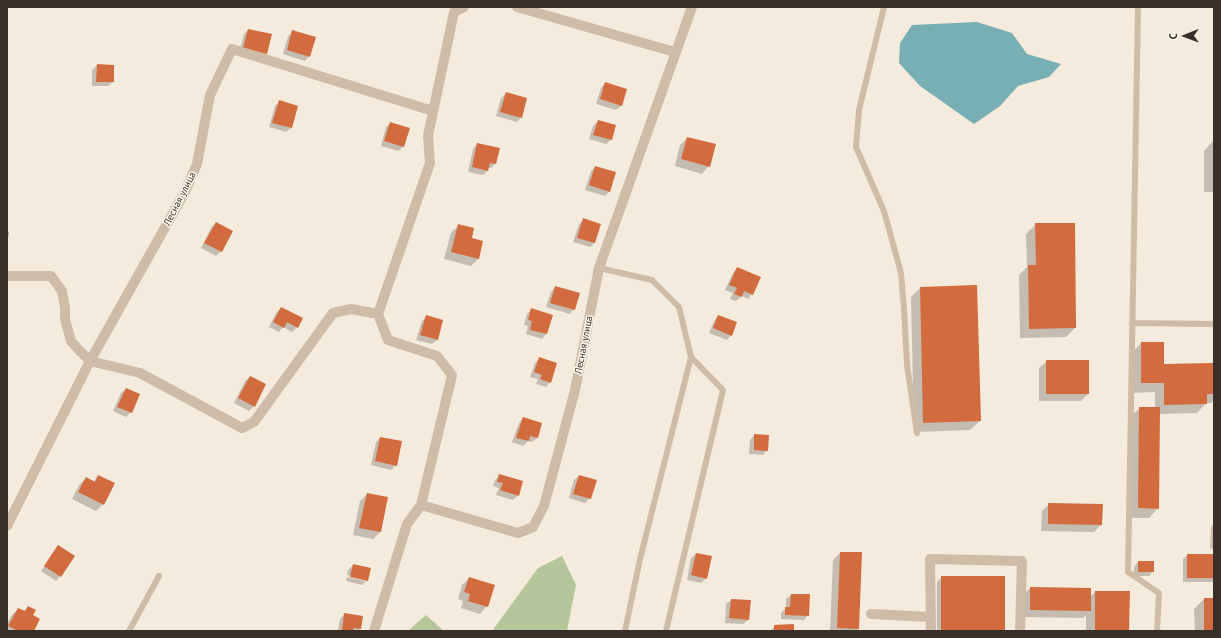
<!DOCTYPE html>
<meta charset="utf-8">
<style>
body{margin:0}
#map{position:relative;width:1221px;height:638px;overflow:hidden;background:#f5ebdd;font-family:"PT Sans",sans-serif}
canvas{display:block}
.frame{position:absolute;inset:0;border:8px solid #3a2f28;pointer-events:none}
.north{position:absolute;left:1165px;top:16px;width:40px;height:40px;-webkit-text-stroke:3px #fcf5ea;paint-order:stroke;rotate:269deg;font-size:11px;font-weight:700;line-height:16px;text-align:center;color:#3a2f28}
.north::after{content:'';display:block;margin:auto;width:14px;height:18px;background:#3a2f28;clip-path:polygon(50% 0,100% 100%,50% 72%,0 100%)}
</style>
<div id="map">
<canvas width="1221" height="638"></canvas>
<div class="frame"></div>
<div class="north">С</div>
</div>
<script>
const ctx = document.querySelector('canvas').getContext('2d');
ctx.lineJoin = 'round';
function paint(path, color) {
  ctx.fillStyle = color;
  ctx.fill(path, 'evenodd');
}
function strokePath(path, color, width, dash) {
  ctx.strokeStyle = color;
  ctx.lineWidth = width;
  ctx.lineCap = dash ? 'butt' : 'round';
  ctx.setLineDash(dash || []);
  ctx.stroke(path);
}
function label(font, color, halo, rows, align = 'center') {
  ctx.font = font + ' "PT Sans",sans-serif';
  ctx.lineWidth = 3;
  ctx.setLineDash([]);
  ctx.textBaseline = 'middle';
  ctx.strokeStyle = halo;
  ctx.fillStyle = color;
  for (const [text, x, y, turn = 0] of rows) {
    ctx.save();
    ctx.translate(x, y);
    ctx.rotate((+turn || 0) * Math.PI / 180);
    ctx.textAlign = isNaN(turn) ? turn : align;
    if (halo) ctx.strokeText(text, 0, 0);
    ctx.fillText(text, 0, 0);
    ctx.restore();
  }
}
paint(new Path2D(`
 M562,556L576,585L567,631H492L538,568Z
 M426,615L444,631H408Z`), '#b5c69b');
paint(new Path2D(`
 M977,22L1012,33L1027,54L1061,64L1049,77L1018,86L1000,106L974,124L920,86L899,63L900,43L912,25Z`), '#78afb5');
paint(new Path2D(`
 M248,30L266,53L261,58L239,53L244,34Z
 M293,31L309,56L305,61L283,54L288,36Z
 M97,65L113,82L108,86H92V70Z
 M605,83L626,90L621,106L616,110L596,104L601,88Z
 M506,93L521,117L517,122L496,116L501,98Z
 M280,101L291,128L286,132L269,127L275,106Z
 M598,121L615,126L611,140L606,144L589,139L593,126Z
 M391,123L403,147L398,151L381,146L386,127Z
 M687,138L709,166L702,174L675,166L680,145Z
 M1213,141L1214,192H1204V151Z
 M477,144L495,164L491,168H488V170L483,175L468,172L473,149Z
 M595,167L610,191L605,196L585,190L591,171Z
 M584,220L600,225L594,243L590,247L573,242L579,224Z
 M216,223L231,231L221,251L216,256L201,248L211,228Z
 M1036,224L1075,328L1066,337L1020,338L1019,275L1027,267L1026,234Z
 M458,226L470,239L482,242L478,259L471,266L444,259L451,233Z
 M7,232H9V236L7,238Z
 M737,268L752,294L748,299L742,296L736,301L730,299L733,293L725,290L733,273Z
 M555,287L574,309L570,314L546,307L551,292Z
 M920,288L980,421L970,430L914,432L911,297Z
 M281,308L297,327L292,332L283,327L279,332L269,327L276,313Z
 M531,310L552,315L546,334L542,339L526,334L528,326L524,325L527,314Z
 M718,316L731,335L727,340L709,333L714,321Z
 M426,317L437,340L432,344L416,340L422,321Z
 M1141,343L1163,365L1214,364V400L1211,403H1206L1197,413L1159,414L1158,508L1149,518H1129L1130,417L1140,408H1155V392L1132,393V353Z
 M540,358L550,382L546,387L536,384L538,379L530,377L535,363Z
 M1047,361L1088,394L1081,401H1039V368Z
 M250,377L254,406L249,411L234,403L245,381Z
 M126,389L131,412L126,417L113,411L121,393Z
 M523,418L541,424L537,438L532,442L528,441L523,446L512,442L519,423Z
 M754,435L767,450L763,455L749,454L750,440Z
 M380,438L396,465L391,470L371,465L376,442Z
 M500,475L518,495L513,500L496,495L499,488L493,486L495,480Z
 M98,476L103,504L96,511L72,499L79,485L86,478L93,482Z
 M579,476L590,498L585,503L569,498L574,480Z
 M367,494L387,498L380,532L373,539L353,535L360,501Z
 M1049,504L1102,505L1101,525L1094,532L1041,531L1042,511Z
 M58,546L73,556L60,576L56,581L41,571L54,551Z
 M840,553L858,629L855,631H830L833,560Z
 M696,554L706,578L701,583L687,580L691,558Z
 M1188,555H1214V582H1183V559Z
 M1138,562L1153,571L1149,576H1134V567Z
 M353,565L367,580L362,585L346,581L347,577L365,581V579L347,575L348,570Z
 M942,577L1004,631H937V582Z
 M469,578L487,606L480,614L461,608L463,601L458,599L462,585Z
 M1030,588L1090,597L1095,592L1128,631H1086V615L1083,618L1023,617V595Z
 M791,595L808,615L804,620L781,619V613L786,608V599Z
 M1204,599H1214V631H1195L1194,609Z
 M731,600L748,620L743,624L725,623L726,604Z
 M28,607L32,615V631H7V624L11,616L18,609L24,612Z
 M345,614L362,617L360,629L358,631H338L340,619Z
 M775,626L793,631H770Z`), '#0003');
paint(new Path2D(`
 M248,29L272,34L267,54L243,48Z
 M292,30L316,37L310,57L287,50Z
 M97,64L114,65V82H96Z
 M605,82L627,89L622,106L600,99Z
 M506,92L527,98L522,118L500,112Z
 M279,100L298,106L292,128L272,123Z
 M598,120L616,125L612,140L593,135Z
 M390,122L410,128L404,147L384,141Z
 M687,137L716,144L710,167L681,159Z
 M477,143L500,148L496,164L490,163L488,171L472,167Z
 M595,166L616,172L610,192L589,185Z
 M583,218L601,224L595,243L577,238Z
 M216,222L233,231L222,252L204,243Z
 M1035,223H1075L1076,328L1029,329L1028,265H1036Z
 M458,224L474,228L472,238L483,241L479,259L451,252Z
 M737,267L761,277L753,295L744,291L742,297L734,294L737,288L729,285Z
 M977,285L981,421L923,423L920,287Z
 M555,286L580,293L575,310L550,303Z
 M281,307L303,318L298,328L287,322L284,328L273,322Z
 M531,308L553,315L547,334L530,330L532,321L528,320Z
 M426,315L443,320L438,340L420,335Z
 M718,315L737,322L732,336L713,328Z
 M1141,342H1164V364L1214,363V394H1207V404L1164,405V383H1141Z
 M539,357L557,363L551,383L540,379L542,375L534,372Z
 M1046,360H1089V394H1046Z
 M250,376L266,384L255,407L238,398Z
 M126,388L140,394L132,413L117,407Z
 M1139,407H1160L1159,509L1138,508Z
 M523,417L542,423L538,438L530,436L529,441L516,438Z
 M754,434L769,435L768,451L754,450Z
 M380,437L402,441L397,466L375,461Z
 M499,474L523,481L519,496L500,490L503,483L497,482Z
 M98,475L115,483L104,505L78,492L86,477L95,482Z
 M579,475L597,480L591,499L573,494Z
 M367,493L388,497L381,532L359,528Z
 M1048,503L1103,504L1102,525L1048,524Z
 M58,545L75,556L61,577L44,566Z
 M840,552H862L859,629L837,628Z
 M696,553L712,556L707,579L691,575Z
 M1187,554H1214V578H1187Z
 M1138,561H1154V572H1138Z
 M353,564L371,568L368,581L350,577Z
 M941,576H1005V631H941Z
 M469,577L495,585L488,607L468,601L470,594L464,592Z
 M1030,587L1091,588V611L1030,610Z
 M1095,591H1130L1129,631H1095Z
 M791,594H810L809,616L785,615V607H790Z
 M1204,598H1214V631H1204Z
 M731,599L751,600L749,620L729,618Z
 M28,606L36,610L33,615L40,619L34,631H18L8,626L18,608L25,611Z
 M344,613L363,616L361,629L354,628L353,631H342Z
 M794,624V631H774V625Z`), '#d26b3d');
strokePath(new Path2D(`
 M884,7L859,110L856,147L884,211L901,273L904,308L907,365L917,433
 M1138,7L1128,572L1159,593L1157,631
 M599,268L652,280L679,307L691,357L723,390L666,631
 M1132,323L1214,324
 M1213,546L1214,528
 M129,631L159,576
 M625,631L640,559L691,357`), '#cfbca7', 6);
strokePath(new Path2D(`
 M517,7L675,52
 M7,276H51L62,291L65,308V319L71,341L79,350L90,361L140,373L242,428L254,422L333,313L351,309L378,314
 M421,505L452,375L437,356L388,340L378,314L430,163L428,136L454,12L464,7
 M7,526L90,361L186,190L197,164L210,95L232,49L433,111
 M871,614L930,617
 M374,631L407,524L421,505L518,533L533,527L544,506L575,390L599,268L692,7
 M931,631L930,559L1022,561L1020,631`), '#cfbca7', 10);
label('10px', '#3a2f28', '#fcf5ea', [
 ["Лесная улица",180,199,-63],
 ["Лесная улица",584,345,-79]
]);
</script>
